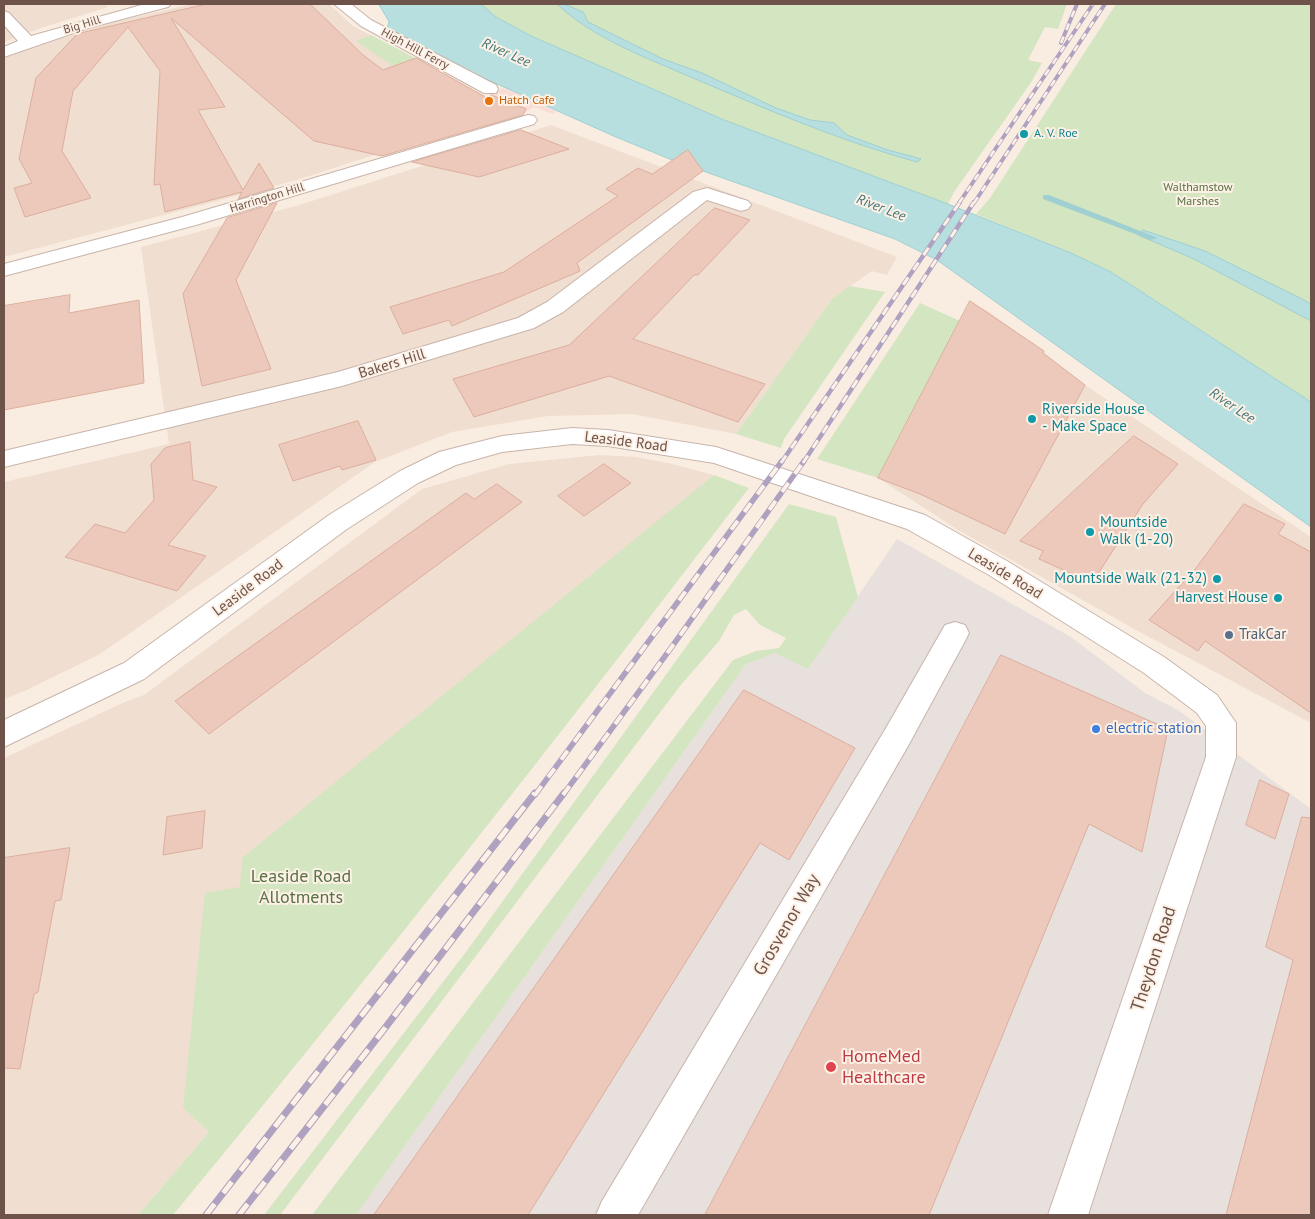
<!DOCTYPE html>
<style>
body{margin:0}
#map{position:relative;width:1315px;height:1219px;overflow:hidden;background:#f9ede1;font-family:"PT Sans",sans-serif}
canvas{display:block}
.frame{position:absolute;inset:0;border:5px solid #6e534b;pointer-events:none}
</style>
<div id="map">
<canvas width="1315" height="1219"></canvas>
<div class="frame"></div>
</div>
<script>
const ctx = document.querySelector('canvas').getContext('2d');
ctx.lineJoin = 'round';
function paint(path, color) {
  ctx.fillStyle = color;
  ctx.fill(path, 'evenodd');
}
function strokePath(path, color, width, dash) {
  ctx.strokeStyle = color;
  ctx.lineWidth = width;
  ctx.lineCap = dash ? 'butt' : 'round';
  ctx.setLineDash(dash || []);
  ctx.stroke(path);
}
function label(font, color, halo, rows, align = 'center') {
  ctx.font = font + ' "PT Sans",sans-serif';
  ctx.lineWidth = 4;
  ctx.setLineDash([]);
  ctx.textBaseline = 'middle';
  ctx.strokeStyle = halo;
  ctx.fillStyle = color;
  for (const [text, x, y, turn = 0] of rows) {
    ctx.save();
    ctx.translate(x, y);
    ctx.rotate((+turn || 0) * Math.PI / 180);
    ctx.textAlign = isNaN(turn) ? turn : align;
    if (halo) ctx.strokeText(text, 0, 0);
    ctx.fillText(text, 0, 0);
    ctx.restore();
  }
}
paint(new Path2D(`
 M4,4H104L108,7L41,28L4,42Z
 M193,4H329L353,26L486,96L462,108L479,121L297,180L4,257V58L101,25Z
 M551,125L897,257L887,275L872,271L832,299L736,434L633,414L548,416L452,432L375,462L100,654L27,690L4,699V482L169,444L141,247L296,206Z
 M983,308L1044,351V353L1085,385L1311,537V723L1136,630L958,530L878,478L960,321L966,315Z
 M599,455L636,457L668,463L714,475L677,506L183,1108L209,1132L138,1215H4V758L127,701L144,695L422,489L509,464Z`), '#f0ded0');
paint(new Path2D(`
 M503,88L557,112L553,114L534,107L509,121L487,127L461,108Z`), '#f9dcd5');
paint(new Path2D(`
 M897,539L1071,637L1145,693L1178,710L1311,809V1215H356L746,664L775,652L808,669Z`), '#e8e0dc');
paint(new Path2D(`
 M481,4H1067L1058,29L1045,27L1028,60L1042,63L1030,84L954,192L948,204L724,120L531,36L496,17Z
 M1116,4H1311V402L1111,272L1071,253L976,214L990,198Z
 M371,35L415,58L393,66L356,41Z
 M850,286L885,292L784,439L781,448L736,434L832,299Z
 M920,303L960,321L878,478L817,459Z
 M714,475L749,488C561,734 370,977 173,1215H138L209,1132L183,1108L205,893L240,887L242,858Z
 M789,504L836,517L858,597L808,669L775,653L746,664L356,1215H312L733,660L756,651L779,648L786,638L760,625L746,609L734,615L719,641L680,686L280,1215H264L466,952Z`), '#d4e5c1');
const water = new Path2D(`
 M379,4H481L496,17L531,36L724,120L948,204L1071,253L1111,272L1311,402V527L937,260L895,239L672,160L616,137L459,67L387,28L389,22Z
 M557,4H564L583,12L588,22L663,59L702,73L776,108L810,120L834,123L847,135L888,150L921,159L917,162C840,141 766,109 693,78C647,58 594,39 557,4Z
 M1143,230L1205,251L1302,299L1311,304V321L1194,259L1138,235Z`);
paint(water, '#b8dfe0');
strokePath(water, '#9fcfd1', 1);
paint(new Path2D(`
 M1043,195H1049L1158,238L1151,240L1043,199Z`), '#9fcfd1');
const building = new Path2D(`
 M207,4H310L363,55L383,70L416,58L487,98L491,95L526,109L523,115L382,156L314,141L171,18L225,107L198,110L243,190L259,163L274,188L238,199L242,192L165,212L160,184L154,185L160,71L128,27L73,91L62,151L91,198L25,217L14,188L32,183L19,159L36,78L77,34Z
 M521,130L569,149L479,177L412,162Z
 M688,150L703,171L577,263L580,271L452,326L449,320L403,334L390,307L504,272L618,196L606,189L638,168L652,174Z
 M277,203L236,280L271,369L202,386L183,294L227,218Z
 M715,208L750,220L698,275H694L633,339L765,384L738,422L609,376L474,417L453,379L569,345Z
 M70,295L69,313L139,300L144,383L4,410V306Z
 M970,301L1044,351L1043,353L1085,385L1005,534L920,494L878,478Z
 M358,421L376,460L342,470L340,466L293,481L279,445Z
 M1134,436L1178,464L1143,504L1092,583L1039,559L1043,551L1020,541Z
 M190,442L193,480L217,487L168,545L206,556L177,591L65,557L95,524L125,533L154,500L151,464L165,448Z
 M604,464L631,483L584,516L558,496Z
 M497,484L522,502L209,734L175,701L466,493L474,499Z
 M1244,504L1285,524L1278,534L1311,552V713L1205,641L1198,651L1149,620L1196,568Z
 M1001,655L1168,729L1142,852L1089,824L929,1215H705Z
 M744,690L855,748L789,860L760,843L528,1215H374Z
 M1260,780L1289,794L1275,839L1246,825Z
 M205,811L202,848L163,855L167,817Z
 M1302,817L1311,818V1215H1226L1293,960L1266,947Z
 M70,848L61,900L55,901L38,992L34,994L20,1069L4,1068V858Z`);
paint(building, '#ecc9bb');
strokePath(building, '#ddae9d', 1);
const minor = new Path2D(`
 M145,4H171L168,7L88,28L4,57V47L18,41L4,25V11L9,13L31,36Z
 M334,4H351L371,20L496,85L498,89L496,93H484L361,26Z
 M528,115L534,116L537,120L534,124L196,225L4,276V264L182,217Z
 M707,188L748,201L751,205L748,209L741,211L707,200L563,312L534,328L342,386L4,467V451L338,372L518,318L547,302L693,192Z
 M572,428L608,430L716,447L925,515L1007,561L1164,657L1217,695L1236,723V757L1088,1215H1048L1206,757V726L1197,713L1144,673L989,575L907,529L714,463L608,446L572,444L502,452L456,465L418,483L347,529L144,679L4,747V720L124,663L329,515L400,471L439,452L502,436Z
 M955,622L965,625L969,633L965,641L908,746L638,1215H596L602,1201L886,728L945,625Z`);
strokePath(minor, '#c8b4aa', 2);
paint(minor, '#fff');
const railFar3 = new Path2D(`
 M1061,43L1077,4
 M959,203L1093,4
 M974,203L1105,4`);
const railFar2 = new Path2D(`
 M781,463L960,202
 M803,463L974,202`);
const railFar1 = new Path2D(`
 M535,795L782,461
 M563,795L671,648L804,461`);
const rail = new Path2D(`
 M206,1215L535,793
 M239,1215L385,1028L564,793`);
strokePath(railFar3, '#aea2c0', 4);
strokePath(railFar2, '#aea2c0', 4.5);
strokePath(railFar1, '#aea2c0', 5.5);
strokePath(rail, '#aea2c0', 7);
strokePath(railFar3, '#fdf1e6', 2.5, [7]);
strokePath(railFar2, '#fdf1e6', 3, [9]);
strokePath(railFar1, '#fdf1e6', 4, [11]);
strokePath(rail, '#fdf1e6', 5, [14]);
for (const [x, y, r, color] of [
 [489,101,5,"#e8710a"],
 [1024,134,5,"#0f9aa8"],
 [1032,419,5,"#0f9aa8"],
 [1090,532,5,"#0f9aa8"],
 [1217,579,5,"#0f9aa8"],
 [1278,598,5,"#0f9aa8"],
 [1229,635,5,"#5c6f8a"],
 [1096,729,5,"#3f7fe0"],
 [831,1067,6,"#e0444e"]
]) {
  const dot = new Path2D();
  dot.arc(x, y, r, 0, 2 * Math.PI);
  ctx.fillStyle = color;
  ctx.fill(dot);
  strokePath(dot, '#fdf1e6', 2);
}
label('12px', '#6e534b', '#fdf1e6', [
 ["Big Hill",82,25,-17],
 ["High Hill Ferry",415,49,28],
 ["Harrington Hill",267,198,-17]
]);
label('12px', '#c56008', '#fdf1e6', [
 ["Hatch Cafe",499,101]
], 'left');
label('12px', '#0d838f', '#fdf1e6', [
 ["A. V. Roe",1034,134]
], 'left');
label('12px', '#577244', '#fdf1e6', [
 ["Walthamstow",1198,188],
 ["Marshes",1198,202]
]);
label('italic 14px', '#437779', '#fdf1e6', [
 ["River Lee",506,53,24],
 ["River Lee",881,208,21],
 ["River Lee",1232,406,34]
]);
label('15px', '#6e534b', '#fdf1e6', [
 ["Bakers Hill",392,364,-17],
 ["Leaside Road",626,442,7],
 ["Leaside Road",1005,574,31],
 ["Leaside Road",248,588,-37]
]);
label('15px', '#0d838f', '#fdf1e6', [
 ["Riverside House",1042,410],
 ["- Make Space",1042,427],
 ["Mountside",1100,523],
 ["Walk (1-20)",1100,540],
 ["Mountside Walk (21-32)",1207,579,"right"],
 ["Harvest House",1268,598,"right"]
], 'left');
label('15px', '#4e5e75', '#fdf1e6', [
 ["TrakCar",1239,635]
], 'left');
label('15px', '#366cbe', '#fdf1e6', [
 ["electric station",1106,729]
], 'left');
label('18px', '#577244', '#fdf1e6', [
 ["Leaside Road",301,877],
 ["Allotments",301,898]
]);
label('18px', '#6e534b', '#fdf1e6', [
 ["Grosvenor Way",787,925,-60],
 ["Theydon Road",1154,959,-72]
]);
label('18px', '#be3a42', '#fdf1e6', [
 ["HomeMed",842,1057],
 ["Healthcare",842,1078]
], 'left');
</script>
